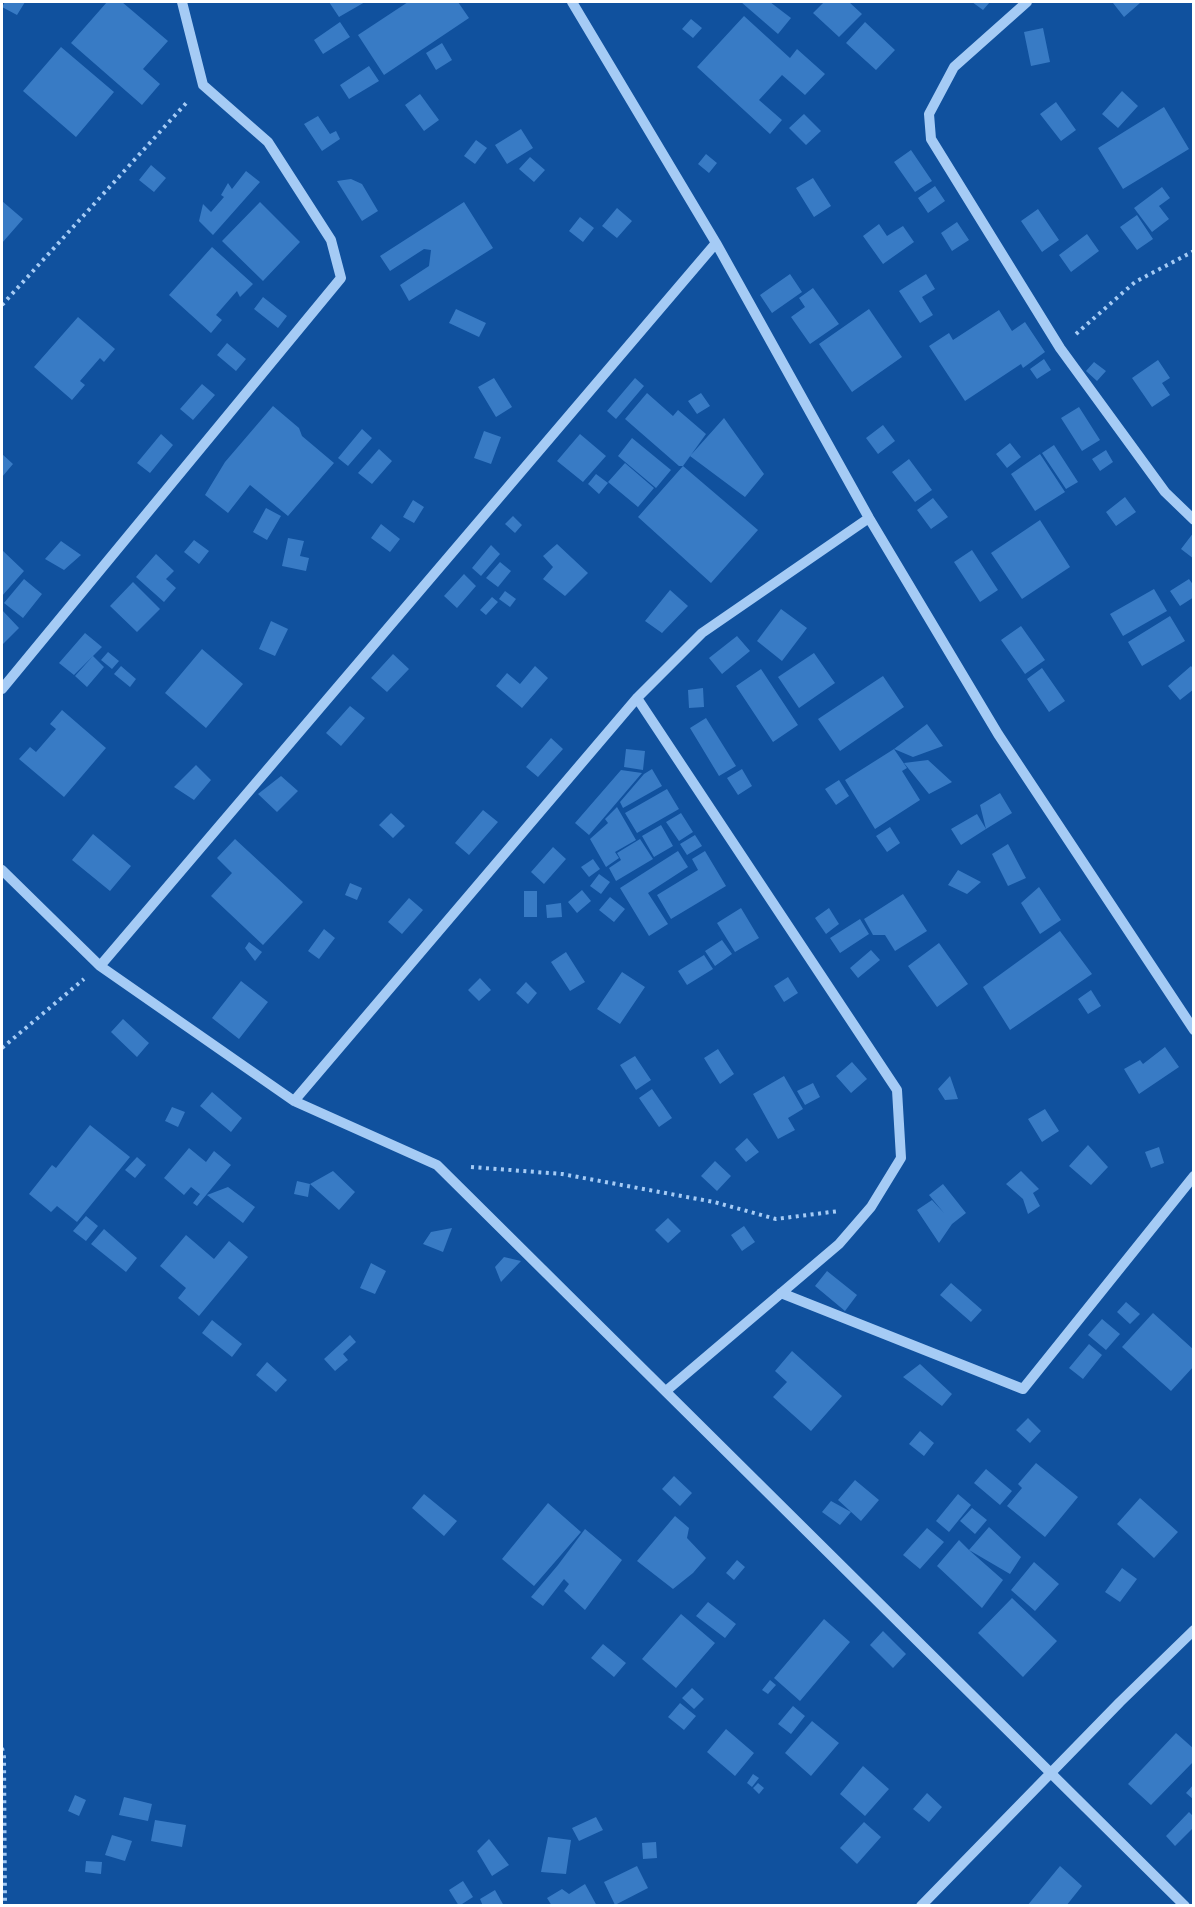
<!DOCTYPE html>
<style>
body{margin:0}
#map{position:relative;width:1195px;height:1907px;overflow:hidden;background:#10519e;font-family:Commissioner,sans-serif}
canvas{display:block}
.frame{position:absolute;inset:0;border:3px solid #fff;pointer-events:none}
</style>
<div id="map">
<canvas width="1195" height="1907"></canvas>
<div class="frame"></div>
</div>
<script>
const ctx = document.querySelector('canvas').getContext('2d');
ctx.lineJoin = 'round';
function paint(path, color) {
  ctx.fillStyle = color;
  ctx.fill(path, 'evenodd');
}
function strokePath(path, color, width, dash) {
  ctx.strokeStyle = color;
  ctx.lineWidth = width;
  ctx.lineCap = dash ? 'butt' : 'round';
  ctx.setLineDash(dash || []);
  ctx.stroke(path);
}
paint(new Path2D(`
 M5,2H25L17,15L2,7Z
 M107,2H122L168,41L143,69L160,84L142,105L71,43Z
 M329,2H365L339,17Z
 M408,2H458L469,18L384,75L358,35Z
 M741,2H770L791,18L778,34Z
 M824,2H849L862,14L839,37L813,13Z
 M972,2H990L983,10Z
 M1114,2H1138L1140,3L1124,17L1113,3Z
 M744,16L790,58L797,49L825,74L805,95L782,75L759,100L782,120L770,134L697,67Z
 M691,19L702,28L693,38L682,29Z
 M340,22L350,37L323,54L314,40Z
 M865,22L895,50L876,70L846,43Z
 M1043,28L1050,62L1031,66L1024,32Z
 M442,43L452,60L436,70L426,53Z
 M61,47L114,92L76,137L23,91Z
 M369,66L379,81L349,99L340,85Z
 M1122,91L1138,106L1118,128L1102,114Z
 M420,94L439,120L424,131L405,105Z
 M1056,102L1076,130L1061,141L1040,114Z
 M1164,107L1189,149L1123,189L1098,148Z
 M804,114L821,131L806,145L789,128Z
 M318,116L330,134L336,131L340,139L322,151L304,124Z
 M521,129L533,148L507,164L495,145Z
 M476,140L487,148L475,164L464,156Z
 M911,150L932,181L915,192L894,162Z
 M706,154L717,163L709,173L698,164Z
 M530,157L545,170L534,182L519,169Z
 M151,165L166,178L154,192L139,180Z
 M246,171L260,182L213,235L199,221L203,204L211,212L224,197L221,195L228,183L232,189Z
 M813,178L831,206L814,217L796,188Z
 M351,179L362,184L378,211L362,221L337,181Z
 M935,186L945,201L928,213L918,198Z
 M1162,187L1170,198L1159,206L1169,219L1152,232L1134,208Z
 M2,201L23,219L2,243Z
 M260,202L300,242L263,281L222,241Z
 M464,202L493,248L409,301L400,285L429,266L431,250L424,249L390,271L380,256Z
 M617,208L632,221L617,238L602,226Z
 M1038,209L1059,240L1042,252L1021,221Z
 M1137,215L1153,239L1137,250L1120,227Z
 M580,217L594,228L583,242L569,231Z
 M957,222L969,240L952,251L941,233Z
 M879,224L887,236L903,226L914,242L883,264L863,236Z
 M1087,234L1099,251L1071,272L1059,255Z
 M212,247L253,284L240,297L237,291L216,315L222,320L211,333L169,295Z
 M790,274L802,292L772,313L760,295Z
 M926,274L935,289L922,297L933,315L920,323L899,291Z
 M813,288L839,324L810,344L791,317L805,307L799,298Z
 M263,297L287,316L278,328L254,309Z
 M456,309L486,323L479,337L449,323Z
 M869,309L902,357L852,392L819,344Z
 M999,310L1012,331L1025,322L1045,352L1023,368L1021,364L965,401L929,346L949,333L953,340Z
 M78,317L115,349L104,362L100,358L80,381L85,385L72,400L34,367Z
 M227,343L246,359L236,371L217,355Z
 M1044,359L1051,370L1037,379L1030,369Z
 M1158,360L1170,378L1162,383L1170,395L1152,407L1132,378Z
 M1094,362L1106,371L1097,381L1086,371Z
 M494,378L512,407L496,417L478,387Z
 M635,378L644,386L616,419L607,411Z
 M202,384L215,395L193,420L180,409Z
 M647,393L673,416L678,410L706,434L683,466L758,530L711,583L638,517L683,466H679L625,419Z
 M701,393L710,406L697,414L688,401Z
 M273,406L299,428L302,436L334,463L288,516L250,485L228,513L205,495L225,462Z
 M1079,407L1100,440L1082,451L1061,418Z
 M724,418L764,474L745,497L690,456Z
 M883,425L895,441L878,454L866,438Z
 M362,429L372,438L348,466L338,458Z
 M484,431L501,437L491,464L474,458Z
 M161,434L173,445L150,473L137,463Z
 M580,434L606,456L583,482L557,461Z
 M632,438L671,470L656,488L618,456Z
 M1010,443L1021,457L1007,468L996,454Z
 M1054,445L1078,482L1066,489L1042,453Z
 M379,449L392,461L372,484L358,473Z
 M1106,450L1113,462L1100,471L1092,459Z
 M2,454L13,464L2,477Z
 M1040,454L1065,492L1035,511L1011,474Z
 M909,459L932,490L915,502L892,472Z
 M625,463L654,488L638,507L608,482Z
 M596,474L608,483L599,494L588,484Z
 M1125,497L1136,512L1116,526L1106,512Z
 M933,498L948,517L931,529L917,510Z
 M413,500L424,507L414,523L403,517Z
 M266,508L281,516L267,540L253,532Z
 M513,516L522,525L515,533L505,524Z
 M1040,520L1070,567L1022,599L991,553Z
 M381,524L400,539L390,552L371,538Z
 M1194,532V559L1181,549Z
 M288,538L304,541L300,556L309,558L306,571L282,566Z
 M194,540L209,551L199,564L184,552Z
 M61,541L81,555L64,570L45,559Z
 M557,544L588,573L565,596L543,579L553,567L543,556Z
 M491,545L500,554L481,576L472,568Z
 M2,550L24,571L2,596Z
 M972,550L998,590L980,602L954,562Z
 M156,554L174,571L166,579L176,588L164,602L136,577Z
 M500,562L511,571L498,587L486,578Z
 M464,574L476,586L457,608L444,596Z
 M24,579L42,594L23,618L4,603Z
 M1189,579L1194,586V597L1180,606L1170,591Z
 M133,582L160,609L137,632L110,606Z
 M1154,589L1167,611L1123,636L1110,614Z
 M670,590L688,606L662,633L645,621Z
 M505,591L516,599L510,607L499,599Z
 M492,597L498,602L486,615L480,610Z
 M781,609L807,628L782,661L757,641Z
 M2,610L19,628L3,644L2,642Z
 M1170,616L1185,641L1142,666L1128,642Z
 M271,621L288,629L275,656L259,649Z
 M1021,626L1045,660L1025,674L1001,640Z
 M85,633L102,647L74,675L59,663Z
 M737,636L750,651L722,674L709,658Z
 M202,649L243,684L206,728L165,693Z
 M108,652L119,661L112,669L101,660Z
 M814,653L835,683L799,708L778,677Z
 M393,654L409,669L387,692L371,678Z
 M93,656L104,667L87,687L75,676Z
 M121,666L136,679L130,687L114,674Z
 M535,666L548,678L522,708L496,686L507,673L520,684Z
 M1191,666L1194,670V689L1180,700L1168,686Z
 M1042,668L1065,701L1049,712L1027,679Z
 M761,669L798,725L773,742L736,686Z
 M883,676L904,707L840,751L818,719Z
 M703,688L704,707L689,708L688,690Z
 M350,706L365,718L341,746L326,733Z
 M62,710L106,748L64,797L19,759L30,747L36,752L56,729L50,724Z
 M706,718L736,766L719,776L690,728Z
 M927,724L943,746L913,757L894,749Z
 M551,738L563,749L538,777L526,767Z
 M626,749L645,751L643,770L624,767Z
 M894,749L907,768L902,771L920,800L875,829L845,780Z
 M928,760L952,782L929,794L904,763Z
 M196,765L211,780L194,800L174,787Z
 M652,769L662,786L623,808L620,802L644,774Z
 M742,769L752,786L738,795L727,778Z
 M621,770L642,773L589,835L575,823Z
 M281,776L298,791L277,812L258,794Z
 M839,780L849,796L836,805L825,789Z
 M667,789L679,809L637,833L625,813Z
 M1000,793L1012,813L986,829L980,805Z
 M617,807L636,840L615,852L619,858L606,867L590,839L608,823L605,819Z
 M483,810L498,822L469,855L455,843Z
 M391,813L405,826L393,838L379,825Z
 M681,813L693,832L679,841L666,822Z
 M977,814L986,829L961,845L951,829Z
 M661,825L673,846L654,857L642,836Z
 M890,827L900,843L887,852L876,836Z
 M93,834L131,866L110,891L72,860Z
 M695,835L702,846L687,855L680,844Z
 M235,839L303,902L263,945L211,896L232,873L217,858Z
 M640,839L653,859L616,881L609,868L621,860L617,853Z
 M1008,844L1026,878L1008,886L992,854Z
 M553,847L566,859L544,884L531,872Z
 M678,851L688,867L648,893L668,924L649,936L620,888Z
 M705,851L726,886L671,919L657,895L698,870L692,859Z
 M593,859L600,869L589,877L581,867Z
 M958,870L981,882L967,894L948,885Z
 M599,874L610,882L601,894L590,886Z
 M350,883L362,888L357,900L345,895Z
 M1039,887L1061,920L1040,934L1021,903Z
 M582,890L591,901L577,913L568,902Z
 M524,891H537V917H524Z
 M903,894L927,931L895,951L885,935H873L864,919Z
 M610,897L625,909L614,922L599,910Z
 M409,898L423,910L402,934L388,922Z
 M561,903L562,917L547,918L546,905Z
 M741,908L759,938L735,952L717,923Z
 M829,908L839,924L826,934L815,918Z
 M860,919L869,934L840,953L830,938Z
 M324,929L335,938L319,959L308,951Z
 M1060,931L1092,974L1010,1030L983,987Z
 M722,940L732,954L715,966L705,951Z
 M249,942L262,952L255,961L245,948Z
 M939,943L968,984L937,1007L908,966Z
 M871,950L880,960L858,978L850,968Z
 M566,952L585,982L570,991L551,962Z
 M704,955L713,969L687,985L678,971Z
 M622,972L645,987L620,1024L597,1009Z
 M788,977L798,993L784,1002L774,986Z
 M480,978L491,990L479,1001L468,990Z
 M241,981L268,1002L239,1039L212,1018Z
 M526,982L537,993L528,1004L516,993Z
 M1091,990L1101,1006L1088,1014L1078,999Z
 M123,1019L149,1043L137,1057L111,1032Z
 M1165,1047L1179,1067L1139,1094L1124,1069L1140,1060L1143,1064Z
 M718,1049L734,1074L720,1084L704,1058Z
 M635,1056L651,1080L636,1090L620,1065Z
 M852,1062L867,1079L851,1093L836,1076Z
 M784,1076L803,1109L788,1118L795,1130L778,1139L753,1094Z
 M950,1076L958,1099L945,1100L938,1089Z
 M813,1083L820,1097L805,1105L797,1091Z
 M652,1089L672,1118L659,1127L639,1098Z
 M212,1092L242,1118L231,1132L200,1106Z
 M172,1107L185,1112L178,1127L165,1121Z
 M1045,1109L1059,1131L1042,1142L1028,1119Z
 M90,1125L130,1157L77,1222L57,1206L51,1212L29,1194L52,1165L56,1168Z
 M747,1138L759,1152L746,1162L735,1149Z
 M1088,1145L1108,1167L1091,1185L1069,1166Z
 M1159,1147L1164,1163L1151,1168L1145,1152Z
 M189,1148L206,1162L214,1151L231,1165L197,1206L193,1203L200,1194L191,1187L184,1195L164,1178Z
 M137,1157L146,1165L135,1178L125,1170Z
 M715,1161L731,1176L717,1191L701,1176Z
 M333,1171L355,1192L339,1210L310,1184Z
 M1021,1171L1039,1189L1033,1193L1040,1206L1028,1214L1023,1199L1006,1184Z
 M297,1181L310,1184L308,1197L294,1194Z
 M943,1184L966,1213L952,1224L939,1243L917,1210L932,1200L944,1213L929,1195Z
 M228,1187L255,1207L243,1223L207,1195Z
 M86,1216L98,1226L86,1241L73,1231Z
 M668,1218L681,1231L668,1243L655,1230Z
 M744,1226L755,1242L742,1251L731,1235Z
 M452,1228L443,1252L423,1244L431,1232Z
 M104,1229L137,1258L126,1272L91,1244Z
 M186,1235L214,1259L229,1241L248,1257L199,1316L178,1298L186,1288L160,1266Z
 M504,1257L521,1261L501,1282L495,1267Z
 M371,1263L386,1271L375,1294L360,1288Z
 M827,1271L857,1295L845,1311L815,1286Z
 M951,1283L982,1310L971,1322L940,1295Z
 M1126,1302L1140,1314L1130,1324L1117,1312Z
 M1153,1313L1194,1350V1366L1171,1391L1122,1347Z
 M1102,1319L1120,1334L1106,1350L1088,1335Z
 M212,1320L242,1344L232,1357L202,1333Z
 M350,1335L356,1342L343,1354L348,1360L335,1371L324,1359Z
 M1089,1344L1102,1355L1083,1379L1069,1368Z
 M792,1351L842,1396L811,1431L773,1397L787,1382L775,1371Z
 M267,1362L287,1380L276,1392L256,1375Z
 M920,1364L952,1394L942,1406L903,1377Z
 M1028,1418L1041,1431L1030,1443L1016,1430Z
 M920,1431L934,1443L924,1456L909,1444Z
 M1036,1463L1078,1497L1045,1537L1007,1506L1022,1488L1018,1484Z
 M986,1469L1012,1491L1000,1505L974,1483Z
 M674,1476L692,1493L680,1506L662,1489Z
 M855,1480L879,1500L861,1521L838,1500Z
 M424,1494L457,1521L444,1536L412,1508Z
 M958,1494L971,1505L949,1532L936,1521Z
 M1140,1498L1178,1532L1154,1558L1117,1524Z
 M831,1501L851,1512L840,1525L822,1512Z
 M548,1503L581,1532L534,1586L502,1559Z
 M972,1508L987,1520L975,1534L960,1521Z
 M675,1516L689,1528L687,1538L706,1558L693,1573L673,1589L637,1561Z
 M989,1527L1021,1557L1010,1574L969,1550L1003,1580L982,1608L937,1566L959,1540L969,1550Z
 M927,1528L944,1542L920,1569L903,1555Z
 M585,1529L622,1560L585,1610L564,1591L569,1584L564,1579L543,1606L531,1597L558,1565Z
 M737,1560L745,1567L734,1580L726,1573Z
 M1034,1562L1059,1584L1035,1611L1011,1590Z
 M1122,1568L1137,1579L1120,1602L1105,1592Z
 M1012,1598L1057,1641L1023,1677L978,1633Z
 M708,1602L736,1624L725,1638L696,1616Z
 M681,1614L715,1643L676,1688L642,1659Z
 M824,1619L850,1642L800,1701L774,1678Z
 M883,1631L906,1654L893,1668L870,1645Z
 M603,1644L626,1663L614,1677L591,1658Z
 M770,1680L776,1685L768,1694L762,1690Z
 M692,1688L704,1699L694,1709L682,1698Z
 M680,1703L696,1716L684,1730L668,1717Z
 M793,1706L805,1716L791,1734L778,1724Z
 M812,1721L839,1743L811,1776L785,1753Z
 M726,1729L754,1753L735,1776L707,1752Z
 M1176,1733L1194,1749V1761L1151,1805L1128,1784Z
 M863,1766L889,1789L865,1816L840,1794Z
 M753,1774L759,1778L752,1787L747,1783Z
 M758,1783L764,1788L759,1794L753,1788Z
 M1194,1784V1800L1186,1793Z
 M927,1793L942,1807L929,1822L913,1809Z
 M75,1795L86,1800L79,1816L68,1811Z
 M124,1797L152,1804L148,1821L119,1815Z
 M1189,1812L1194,1817V1827L1175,1846L1166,1836Z
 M596,1817L603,1830L579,1841L572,1828Z
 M155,1820L186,1825L182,1847L151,1841Z
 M864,1822L881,1837L857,1864L840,1848Z
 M112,1835L132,1841L125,1861L105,1855Z
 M548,1837L571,1840L566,1874L541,1872Z
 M489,1839L509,1865L492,1876L477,1851Z
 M656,1842L657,1858L643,1859L642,1843Z
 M86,1861L102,1862L101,1874L85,1872Z
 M637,1866L648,1888L615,1905L604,1882Z
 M1060,1866L1082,1886L1066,1906H1027Z
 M463,1881L473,1897L459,1906L449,1890Z
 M585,1884L597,1906H552L547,1898L562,1889L569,1894Z
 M495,1890L504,1906H483L480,1899Z`), '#387bc5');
strokePath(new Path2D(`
 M2,305L189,100
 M1076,334L1135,282L1194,251
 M2,1048L84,979
 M471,1167L562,1174L714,1202L776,1219L839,1211
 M2,1748L4,1757L5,1906`), '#a5cbf5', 4, [3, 4.5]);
strokePath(new Path2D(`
 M572,2L716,243L869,518L998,734L1194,1030
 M1027,2L954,67L929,114L931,139L1060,348L1165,492L1194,520
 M2,689L341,278L331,240L268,142L203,85L182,2
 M637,698L897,1090L901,1158L871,1207L839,1244L666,1391
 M2,870L100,966L294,1101L437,1165L1185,1906
 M100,966L716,243
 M294,1101L637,698L702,633L869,518
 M781,1293L1023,1389L1194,1176
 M921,1906L1120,1702L1194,1630`), '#a5cbf5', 10);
</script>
